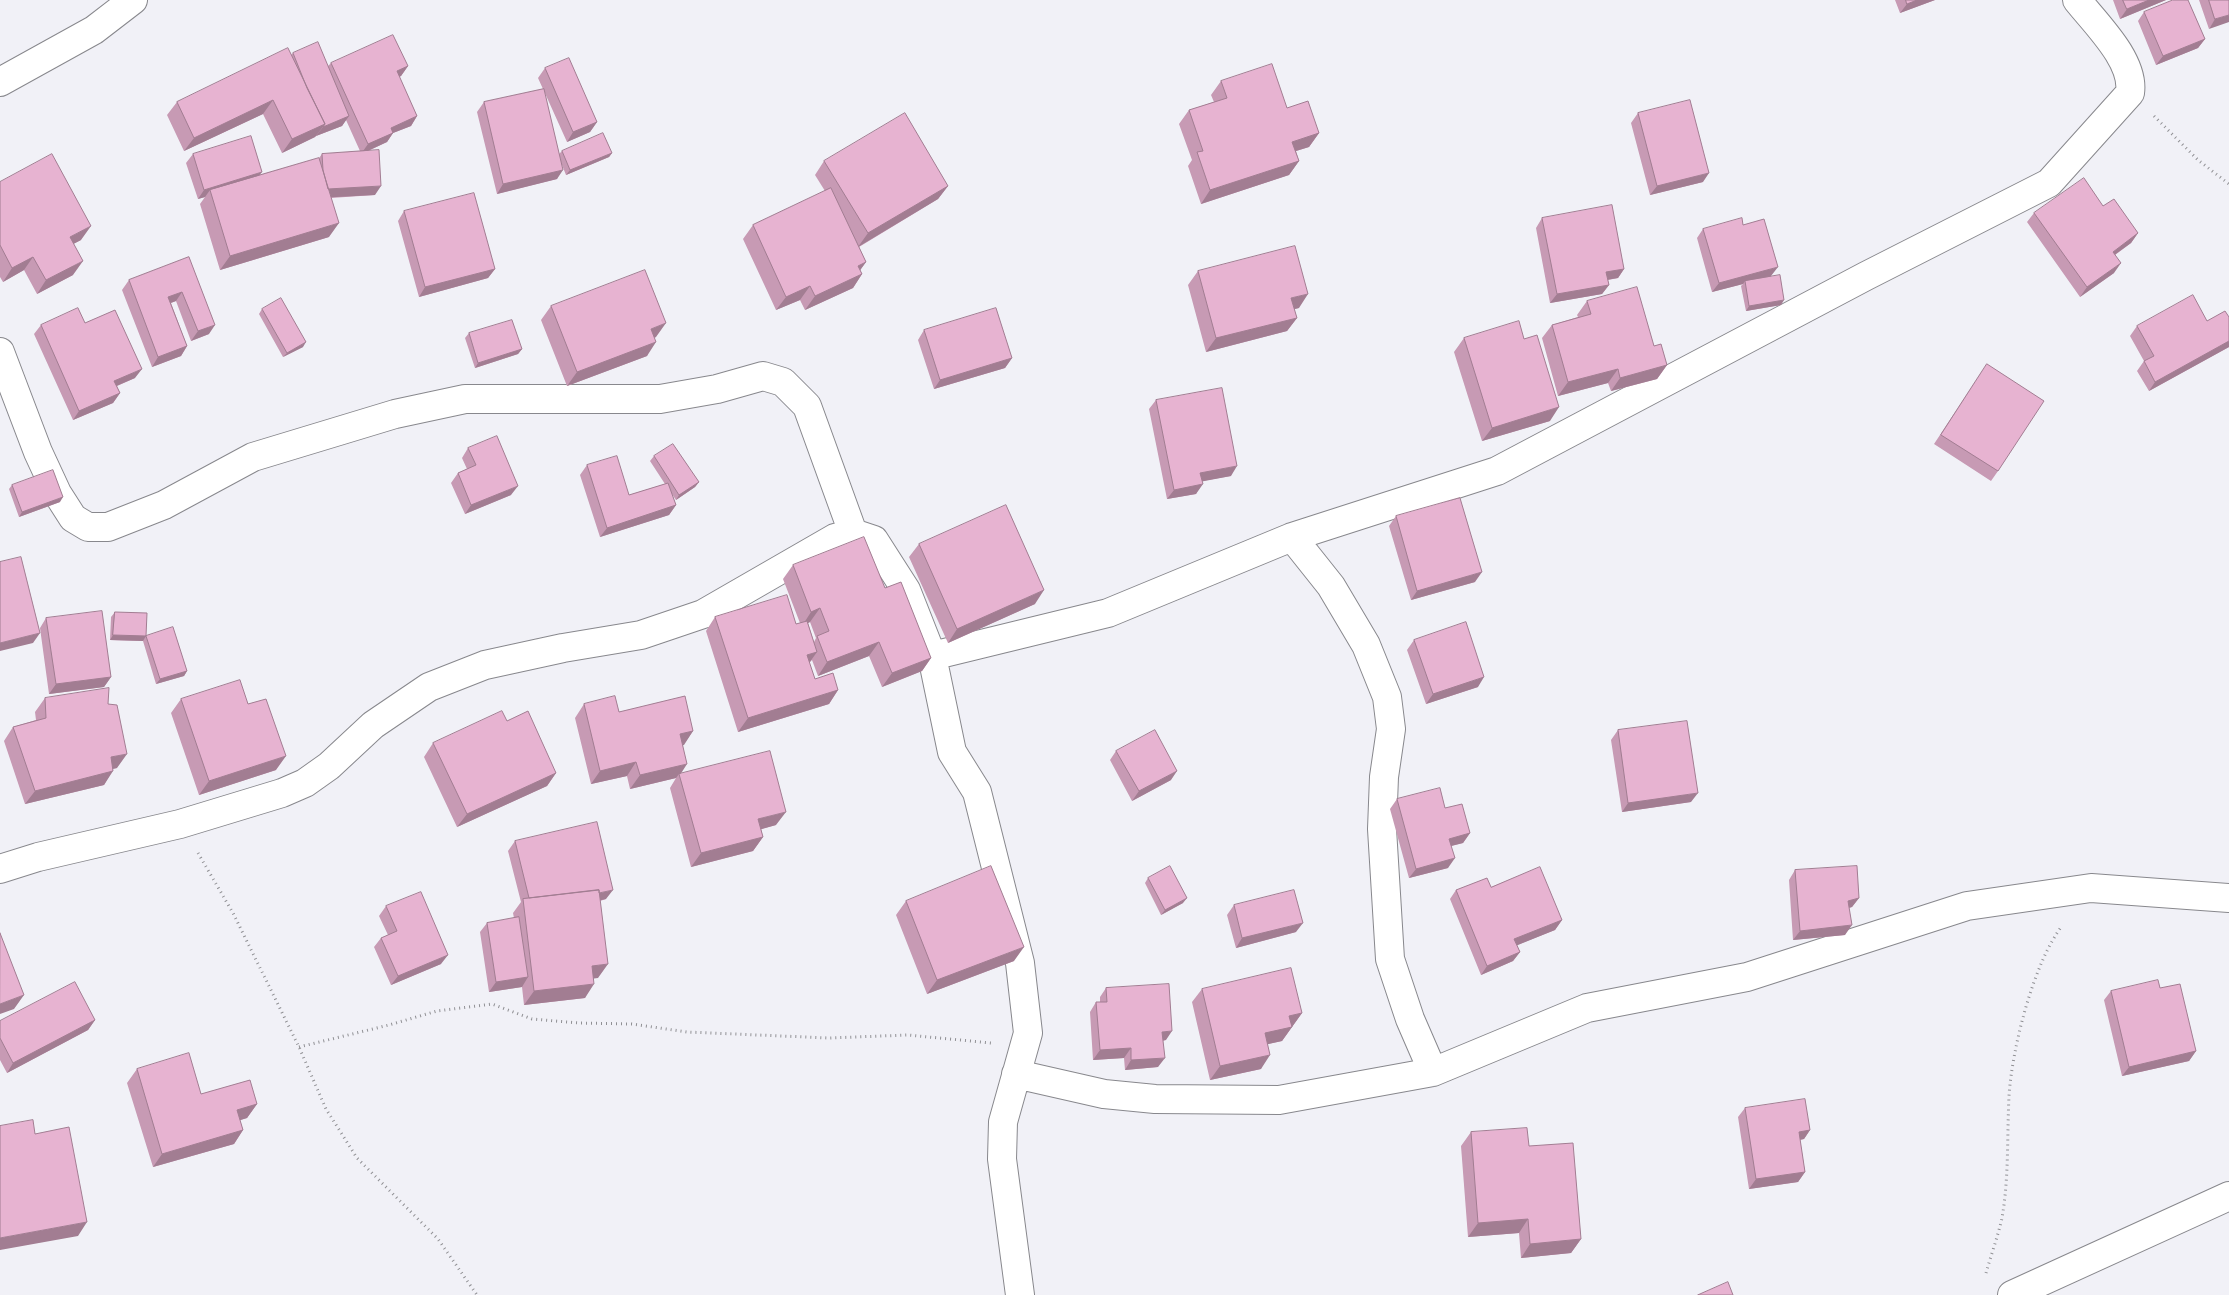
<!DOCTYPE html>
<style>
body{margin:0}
canvas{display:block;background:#f1f1f7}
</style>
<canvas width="2229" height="1295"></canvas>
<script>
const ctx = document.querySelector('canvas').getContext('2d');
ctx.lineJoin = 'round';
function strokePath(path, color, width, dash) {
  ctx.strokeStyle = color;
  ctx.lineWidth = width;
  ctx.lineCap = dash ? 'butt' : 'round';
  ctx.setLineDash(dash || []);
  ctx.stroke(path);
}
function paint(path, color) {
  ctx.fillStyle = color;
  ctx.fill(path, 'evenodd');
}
const minor = new Path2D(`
 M0,82L94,30L133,0
 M0,352L38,452L57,493L73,518L88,527H108L164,505L253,457L395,414L465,399H660L717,389L763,376L783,382L807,406L853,533
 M1292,537L1331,586L1366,645L1387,697L1391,729L1384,777L1382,829L1390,959L1410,1019L1433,1072
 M932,656L1108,613L1292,537L1497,471L1866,276L2049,183L2130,93C2135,61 2096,24 2077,0
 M0,869L38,857L180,824L282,793L305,783L329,766L373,725L429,687L485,665L563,648L641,635L703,614L835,538L853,533L874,540L906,590L932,656L952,752L977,792L1020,963L1028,1033L1003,1122L1002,1159L1020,1295
 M1016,1074L1104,1094L1155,1099L1279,1100L1433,1072L1587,1008L1747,977L1967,906L2091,888L2229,898
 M2012,1295L2229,1196`);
strokePath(minor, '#88888d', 30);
strokePath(new Path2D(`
 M2154,116L2198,160L2229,184
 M198,853L233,913L299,1047L326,1109L357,1158L438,1239L477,1295
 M299,1047L389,1025L437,1011L492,1004L532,1019L579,1023L632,1024L687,1032L829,1038L908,1035L991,1043
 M1986,1273C1991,1255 1998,1236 2002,1218C2009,1178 2007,1136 2009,1096C2012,1049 2033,964 2062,926`), '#909094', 3, [1, 4]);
strokePath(minor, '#fff', 28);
paint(new Path2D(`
 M1895,0H1935L1900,13Z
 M2113,0H2166L2120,19Z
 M2199,0H2229L2209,29Z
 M2144,12L2205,39L2198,48L2156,65L2138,21Z
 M293,53L328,66L331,63L408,66L401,76L399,77L417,116L411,126L393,133L387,142L368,151L375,195L331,198L329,237L220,270L200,204L205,197L198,199L186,163L193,154L260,175L319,158L322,154L360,151L346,120L342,126L316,136L315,137L282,153L263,114L184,151L167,115L177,102L291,55Z
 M545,68L597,122L590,132L567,142L544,91L559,154L562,151L612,153L609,157L566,175L562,165L557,179L497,194L477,112L484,102L543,89L538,78Z
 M1221,81L1287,108L1319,133L1309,147L1296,151L1299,161L1289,175L1201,204L1188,166L1192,160L1179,124L1189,110L1214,102L1211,95Z
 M1638,113L1703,182L1650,195L1631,123Z
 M824,161L948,186L938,199L859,247L866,262L860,270L862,274L853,288L805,310L800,300L776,310L743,239L753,225L825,191L815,175Z
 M0,182L81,240L73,244V275L37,294L24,270L3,282L0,277Z
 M2103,206L2138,233L2131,243L2115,255L2114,273L2080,297L2027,222L2034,213Z
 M404,211L495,269L488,278L419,297L398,221Z
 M1542,218L1624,269L1618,278L1608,280L1609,285L1602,294L1550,303L1536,228Z
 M1743,225L1771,276L1781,305L1746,311L1741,286L1743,284L1712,292L1697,238L1703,229Z
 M189,257L209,334L191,341L176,301L171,303L187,346L181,356L152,367L122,290L129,280Z
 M1198,271L1299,308L1294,309L1297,318L1287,331L1206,352L1188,285Z
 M1587,301L1654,346L1667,365L1657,379L1611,391L1608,383L1558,396L1542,338L1552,325L1578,317L1577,315Z
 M551,306L656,337L654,338L647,356L567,386L541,320Z
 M262,309L303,347L283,357L259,314Z
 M2229,317V347L2149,391L2137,371L2144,361L2130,336L2137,326L2207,321Z
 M85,323L135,378L117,386L120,393L113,403L73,420L34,334L41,325Z
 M924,330L1012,358L1005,368L934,389L918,340Z
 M469,333L522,349L518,354L475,368L465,338Z
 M1464,338L1524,339L1550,421L1482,441L1454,352Z
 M1987,364L1998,471L1991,481L1934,444Z
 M1156,400L1231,476L1202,481L1196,494L1167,499L1149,409Z
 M468,448L511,495L465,514L451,483L458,473L467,469L462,458Z
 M654,456L699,482L695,487L676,500L672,494L676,505L669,515L600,537L580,475L587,465L629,495L665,484L650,461Z
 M12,485L60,502L19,517L9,489Z
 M1396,516L1475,582L1411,600L1389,526Z
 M919,544L1035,604L948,643L909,557Z
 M793,565L885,588L931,658L922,671L882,687L869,656L818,676L812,660L809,663L815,679L838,690L829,704L738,732L706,631L715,617L796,624L800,623L783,579ZM810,622L816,638L814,642L808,623Z
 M115,612L146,636L187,671L184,676L156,684L143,641L110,640L111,617Z
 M46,618L111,677L104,687L49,694L40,628Z
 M1414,640L1478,687L1426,704L1407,650Z
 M45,698L108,704L117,768L113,769L104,785L25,804L4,741L13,727L36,720L35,712Z
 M181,699L248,704L276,770L199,795L171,713Z
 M584,704L693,731L683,745L681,774L776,825L761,829L763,837L753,851L691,867L670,788L676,778L630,789L627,776L591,784L575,718Z
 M507,721L556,773L547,786L457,827L424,757L433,743Z
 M1618,730L1691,802L1622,812L1611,740Z
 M1116,751L1171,780L1132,801L1110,760Z
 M1397,799L1470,833L1463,843L1451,846L1448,868L1409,878L1390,809Z
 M515,841L606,899L600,901L598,978H594L585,998L524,1005L522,987L489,992L480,932L487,923L514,918L513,913L521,902L508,851Z
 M1795,870L1859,898L1852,907L1849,908L1845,935L1793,940L1789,880Z
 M1148,878L1183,903L1161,915L1145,883Z
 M1491,887L1562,920L1555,930L1517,945L1520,952L1513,961L1481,975L1450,899L1456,890Z
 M906,901L1014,961L927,994L896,915Z
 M1234,905L1296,932L1236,948L1227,915Z
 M386,906L441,964L391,985L374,947L381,938L388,935L379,916Z
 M1106,988L1166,1040L1163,1041L1158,1067L1125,1070L1124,1058L1093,1060L1090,1012L1096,1002H1100V997Z
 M2160,988L2196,1051L2189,1061L2122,1076L2104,1000L2111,991Z
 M1202,989L1302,1013L1282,1041L1268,1044L1261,1069L1210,1080L1192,1002Z
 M95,1020L88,1030L7,1073L0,1060V1021Z
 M137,1069L201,1094L257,1104L247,1118L240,1120L243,1130L234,1144L153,1167L127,1083Z
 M1745,1108L1810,1130L1804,1139L1800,1140L1805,1172L1798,1182L1749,1189L1738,1117Z
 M1471,1132L1529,1146L1581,1239L1571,1253L1521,1258L1519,1233L1468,1237L1461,1146Z`), '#c79ab4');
paint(new Path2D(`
 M1917,0H1935L1900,13L1907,4Z
 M2149,0H2166L2120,19L2127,9Z
 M2229,15V22L2209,29L2215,19Z
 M2205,39L2198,48L2156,65L2163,56Z
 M408,66L401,76L390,81L397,71Z
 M273,100L263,114L184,151L194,138Z
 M349,116L342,126L316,136L323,127Z
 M417,116L411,126L393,133L387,142L361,154L368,144L391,128Z
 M597,122L590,132L567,142L573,132Z
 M325,124L315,137L282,153L292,139Z
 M1319,133L1309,147L1283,155L1292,142Z
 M612,153L609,157L566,175L570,170Z
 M1299,161L1289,175L1201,204L1210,190Z
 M563,170L557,179L497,194L503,184Z
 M262,172L255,181L210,190L205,197L198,199L204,190Z
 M1709,173L1703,182L1650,195L1657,186Z
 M381,186L375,195L317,198L324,189Z
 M948,186L938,199L858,247L868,233Z
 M339,223L329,237L220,270L230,256Z
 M91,226L81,240L60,251L70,237Z
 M2138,233L2131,243L2106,261L2113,252Z
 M33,257L24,270L3,282L12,268Z
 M83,261L73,275L37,294L46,280Z
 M866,262L856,276L858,266Z
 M2121,263L2114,273L2080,297L2087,287Z
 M1778,267L1771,276L1745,281L1743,284L1712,292L1719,283Z
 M495,269L488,278L419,297L425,287Z
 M1624,269L1618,278L1600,281L1606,272Z
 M862,274L853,288L805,310L815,296Z
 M1609,285L1602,294L1550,303L1557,294Z
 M810,286L800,300L776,310L786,297Z
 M182,292L176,301L162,306L168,297Z
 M1308,294L1299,308L1282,312L1291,298Z
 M1784,300L1781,305L1746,311L1749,306Z
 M1297,318L1287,331L1206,352L1216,338Z
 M666,323L656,337L641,343L651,329Z
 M215,325L209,334L191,341L198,331Z
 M2229,341V347L2149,391L2155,382Z
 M306,342L303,347L283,357L287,353Z
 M656,342L647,356L567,386L577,372Z
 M187,346L181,356L152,367L158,357Z
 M522,349L518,354L475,368L478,363Z
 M1012,358L1005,368L934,389L940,380Z
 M1667,365L1657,379L1611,391L1620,378Z
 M142,369L135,378L107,390L114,381Z
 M1618,369L1608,383L1558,396L1568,382Z
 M120,393L113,403L73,420L79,411Z
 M1559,407L1550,421L1482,441L1492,428Z
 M1237,466L1231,476L1194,483L1200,473Z
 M699,482L695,487L676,500L679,495Z
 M1203,484L1196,494L1167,499L1174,490Z
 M518,486L511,495L465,514L471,505Z
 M63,497L60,502L19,517L22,512Z
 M676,505L669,515L600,537L607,528Z
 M1482,572L1475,582L1411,600L1417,591Z
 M1044,590L1035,604L948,643L957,629Z
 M820,608L810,622L802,626L811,612Z
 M40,633L33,643L0,651V643Z
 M113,635L146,636L143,641L110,640Z
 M879,642L869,656L818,676L827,662Z
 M817,652L807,666V655Z
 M931,658L922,671L882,687L892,673Z
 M187,671L184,676L156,684L160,679Z
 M111,677L104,687L49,694L56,684Z
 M1484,677L1478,687L1426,704L1433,694Z
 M838,690L829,704L738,732L748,718Z
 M693,731L684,745L670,748L680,734Z
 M127,754L117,768L101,771L111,757Z
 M286,756L276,770L199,795L209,781Z
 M636,762L627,776L591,784L600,771Z
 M687,764L680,775L679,774L676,778L630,789L640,775Z
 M113,771L104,785L25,804L35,791Z
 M1177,771L1171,780L1132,801L1139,791Z
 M556,773L547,786L457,827L467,814Z
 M1698,793L1691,802L1622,812L1628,803Z
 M786,812L776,825L748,833L758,819Z
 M1470,833L1463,843L1443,848L1449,839Z
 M763,837L753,851L691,867L701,853Z
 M1455,858L1448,868L1409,878L1416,869Z
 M613,890L606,899L579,905L524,910Z
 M1187,898L1183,903L1161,915L1165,910Z
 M1859,898L1852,907L1841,910L1848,901Z
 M1562,920L1555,930L1508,949L1514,939Z
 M1303,923L1296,932L1236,948L1242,938Z
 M1852,925L1845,935L1793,940L1800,931Z
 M1024,947L1014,961L927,994L937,980Z
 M1520,952L1513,961L1481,975L1487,966Z
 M448,955L441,964L391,985L398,976Z
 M608,964L598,978L582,980L592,966Z
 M528,977L522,987L489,992L496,982Z
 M594,984L585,998L524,1005L534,991Z
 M24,995L14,1009L0,1014V1004Z
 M1302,1013L1282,1041L1255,1047L1265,1033L1289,1016Z
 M95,1020L88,1030L7,1073L13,1063Z
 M1172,1031L1166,1040L1156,1041L1162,1032Z
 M1131,1048L1124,1058L1093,1060L1100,1050Z
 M2196,1051L2189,1061L2122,1076L2129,1067Z
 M1270,1055L1261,1069L1210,1080L1220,1066Z
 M1165,1058L1158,1067L1125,1070L1131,1060Z
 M257,1104L247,1118L228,1124L237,1110Z
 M243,1130L234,1144L153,1167L162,1154Z
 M1810,1130L1804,1139L1792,1141L1799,1132Z
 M1805,1172L1798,1182L1749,1189L1756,1179Z
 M1528,1219L1519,1233L1468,1237L1478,1223Z
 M87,1222L78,1236L0,1250V1238Z
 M1581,1239L1571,1253L1521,1258L1530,1244Z`), '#a27d92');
const building = new Path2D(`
 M1906,0H1917L1907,4Z
 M2123,0H2149L2127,9Z
 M2173,0H2188L2205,39L2163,56L2144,12Z
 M2209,0H2229V15L2215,19Z
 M393,35L408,66L397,71L417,116L391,128L393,133L368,144L331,63Z
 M318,42L349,116L323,127L325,124L307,88L293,53Z
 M288,48L325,124L292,139L273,100L194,138L177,102Z
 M569,58L597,122L573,132L545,68Z
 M1272,64L1287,108L1308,101L1319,133L1292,142L1299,161L1210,190L1197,152L1203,151L1189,110L1227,98L1221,81Z
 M544,89L563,170L503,184L484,102Z
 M1690,100L1709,173L1657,186L1638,113Z
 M905,113L948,186L868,233L824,161Z
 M603,133L612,153L570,170L562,151Z
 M251,136L262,172L204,190L193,154Z
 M379,150L381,186L328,189L323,170L322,154Z
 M52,154L91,226L70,237L83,261L46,280L33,257L12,268L0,245V182Z
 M319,158L339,223L230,256L210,190Z
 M2084,178L2103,206L2114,199L2138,233L2113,252L2121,263L2087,287L2034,213Z
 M831,188L866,262L858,266L862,274L815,296L810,286L786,297L753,225Z
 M474,193L495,269L425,287L404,211Z
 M1612,205L1624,269L1606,272L1609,285L1557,294L1542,218Z
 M1742,218L1743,225L1764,219L1778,267L1719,283L1703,229Z
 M1295,246L1308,294L1291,298L1297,318L1216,338L1198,271Z
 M189,257L215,325L198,331L182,292L168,297L187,346L158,357L129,280Z
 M645,270L666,323L651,329L656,342L577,372L551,306Z
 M1780,275L1784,300L1749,306L1745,281Z
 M1637,287L1654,346L1661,344L1667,365L1620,378L1618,369L1568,382L1552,325L1591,314L1587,301Z
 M2193,295L2207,321L2225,311L2229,317V341L2155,382L2144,361L2154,356L2137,326Z
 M281,298L306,342L287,353L262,309Z
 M78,308L85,323L115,310L142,369L114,381L120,393L79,411L41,325Z
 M996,308L1012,358L940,380L924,330Z
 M512,320L522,349L478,363L469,333Z
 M1519,321L1524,339L1537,335L1559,407L1492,428L1464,338Z
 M1987,364L2044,401L1998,471L1941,435Z
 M1222,388L1237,466L1200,473L1203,484L1174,490L1156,400Z
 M497,436L518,486L471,505L458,473L476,465L468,448Z
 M673,444L699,482L679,495L654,456Z
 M617,456L629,495L668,483L676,505L607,528L587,465Z
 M53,470L63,497L22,512L12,485Z
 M1460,498L1482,572L1417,591L1396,516Z
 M1006,505L1044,590L957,629L919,544Z
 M864,537L885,588L901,582L931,658L892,673L879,642L827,662L817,636L829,631L820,608L811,612L793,565Z
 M21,557L40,633L0,643V562Z
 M787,595L796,624L807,621L817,652L807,655L815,679L833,673L838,690L748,718L715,617Z
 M102,611L111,677L56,684L46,618Z
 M115,612L147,613L146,636L113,635Z
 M1466,622L1484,677L1433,694L1414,640Z
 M173,627L187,671L160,679L146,636Z
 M240,680L248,704L266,699L286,756L209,781L181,699Z
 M109,688L108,704L117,705L127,754L111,757L113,771L35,791L13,727L46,718L45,698Z
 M615,696L619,712L685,696L693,731L680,734L687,764L640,775L636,762L600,771L584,704Z
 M502,711L507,721L528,711L556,773L467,814L433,743Z
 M1687,721L1698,793L1628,803L1618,730Z
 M1155,730L1177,771L1139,791L1116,751Z
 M770,751L786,812L758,819L763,837L701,853L679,774Z
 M1440,788L1445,808L1462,804L1470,833L1449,839L1455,858L1416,869L1397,799Z
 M597,822L613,890L599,893V890L529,898L515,841Z
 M991,866L1024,947L937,980L906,901Z
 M1170,866L1187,898L1165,910L1148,878Z
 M1857,866L1859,898L1848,901L1852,925L1800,931L1795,870Z
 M1540,867L1562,920L1514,939L1520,952L1487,966L1456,890L1487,878L1491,887Z
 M599,890L608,964L592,966L594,984L534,991L523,899Z
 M1294,890L1303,923L1242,938L1234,905Z
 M421,892L448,955L398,976L381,938L397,931L386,906Z
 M519,917L528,977L496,982L487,923Z
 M0,933L24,995L0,1004Z
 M1291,968L1302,1013L1289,1016L1292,1027L1265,1033L1270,1055L1220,1066L1202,989Z
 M2158,980L2160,988L2180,984L2196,1051L2129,1067L2111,991Z
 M75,982L95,1020L13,1063L0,1038V1021Z
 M1169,984L1172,1031L1162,1032L1165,1058L1131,1060V1048L1100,1050L1096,1002H1107L1106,988Z
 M189,1053L201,1094L250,1080L257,1104L237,1110L243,1130L162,1154L137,1069Z
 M1805,1099L1810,1130L1799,1132L1805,1172L1756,1179L1745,1108Z
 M33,1120L35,1134L69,1127L87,1222L0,1238V1126Z
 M1527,1128L1529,1146L1573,1143L1581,1239L1530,1244L1528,1219L1478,1223L1471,1132Z
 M1728,1282L1733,1295H1698Z`);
paint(building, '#e7b3d1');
strokePath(building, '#a27d92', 1);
</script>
